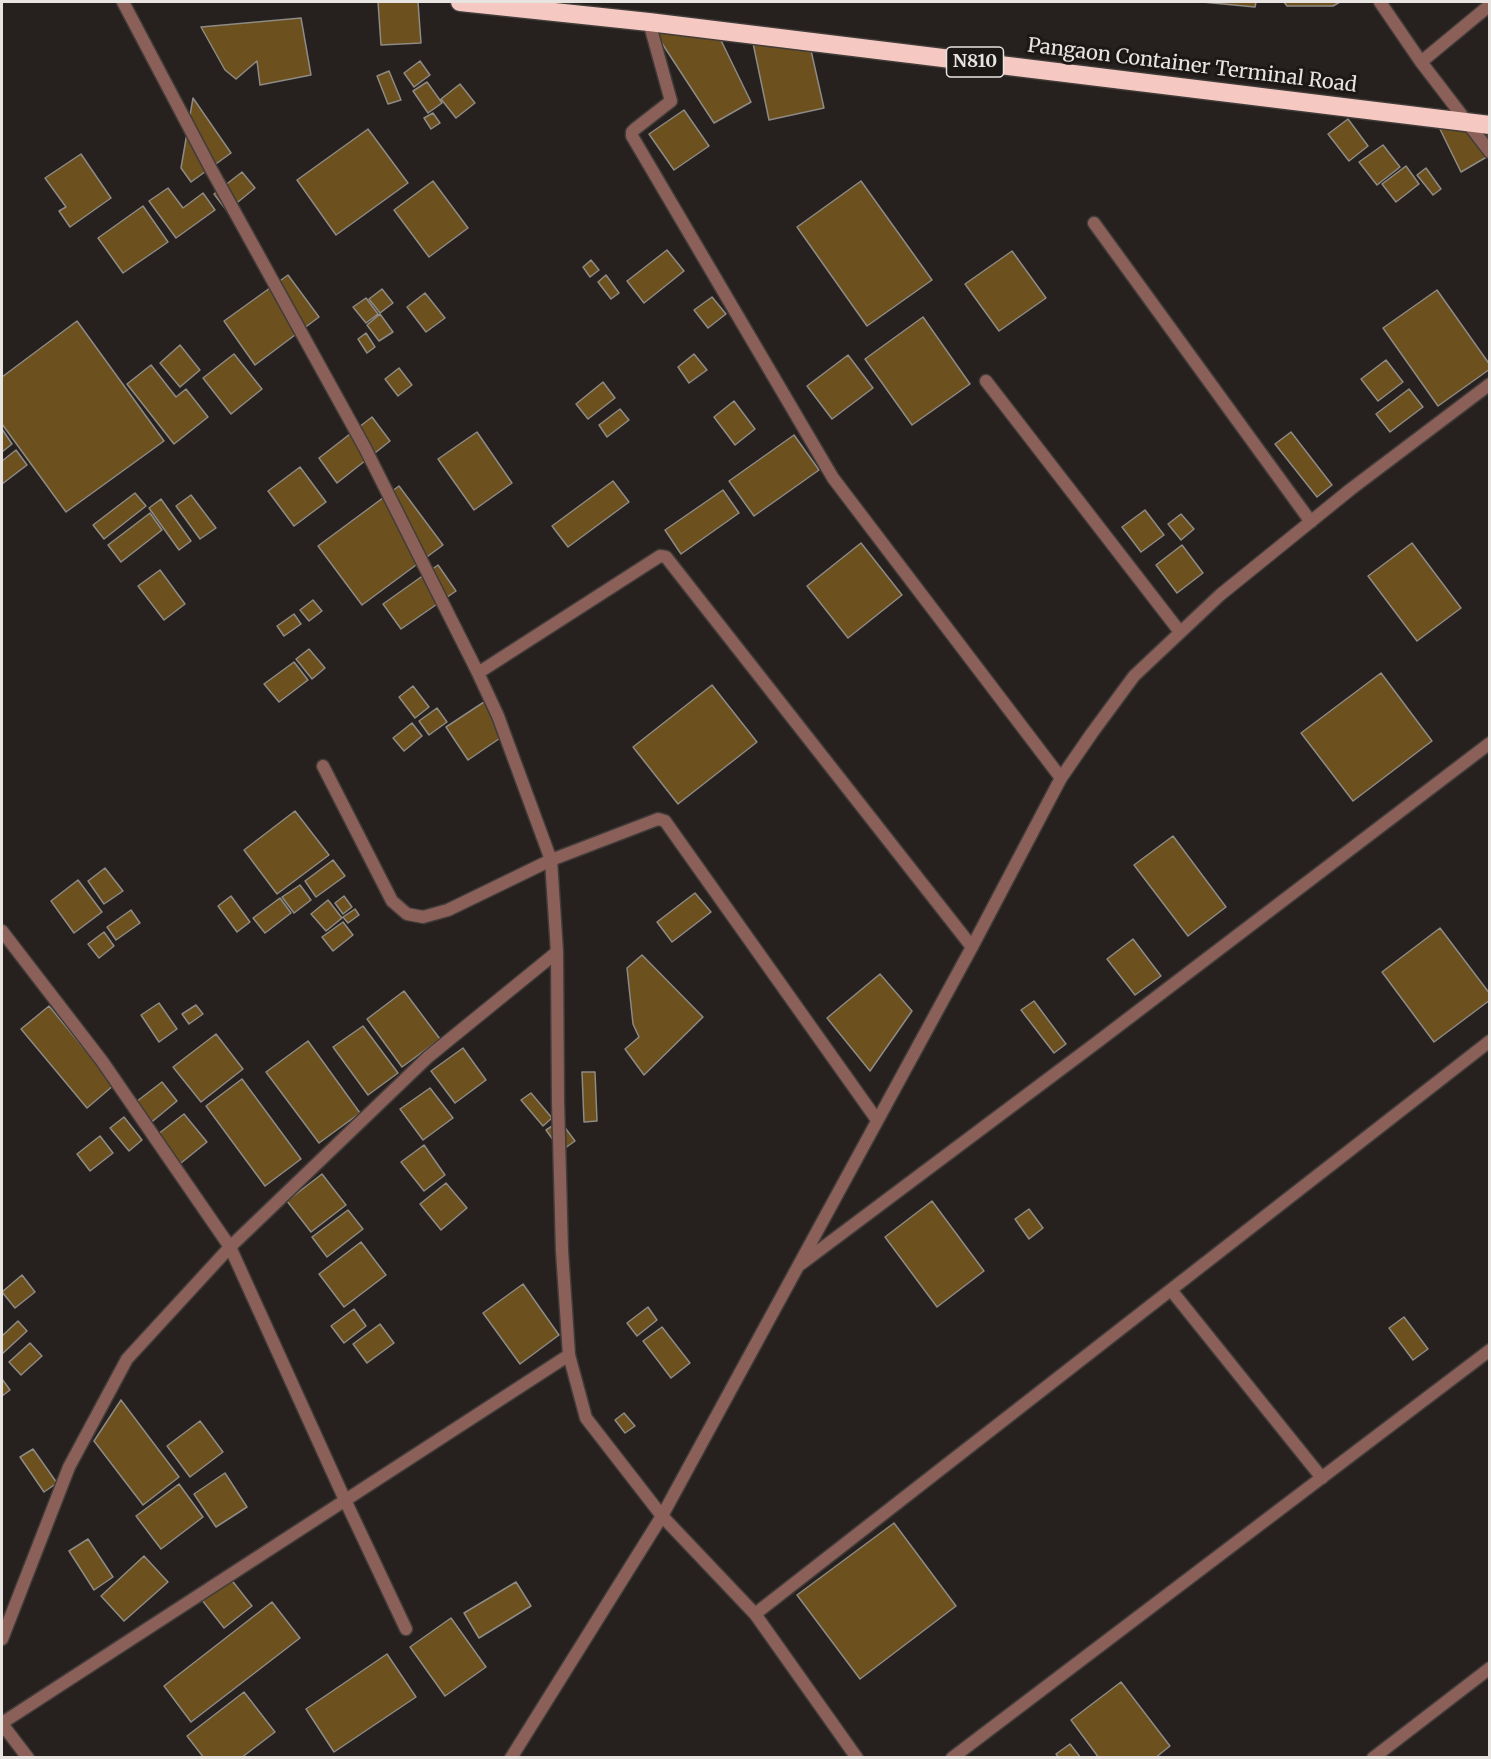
<!DOCTYPE html>
<style>
body{margin:0}
#map{position:relative;width:1491px;height:1759px;overflow:hidden;background:#26211e;font-family:Merriweather,serif}
canvas{display:block}
.frame{position:absolute;inset:0;border:3px solid #e7e4e2;pointer-events:none}
</style>
<div id="map">
<canvas width="1491" height="1759"></canvas>
<div class="frame"></div>
</div>
<script>
const ctx = document.querySelector('canvas').getContext('2d');
ctx.lineJoin = 'round';
function paint(path, color) {
  ctx.fillStyle = color;
  ctx.fill(path, 'evenodd');
}
function strokePath(path, color, width, dash) {
  ctx.strokeStyle = color;
  ctx.lineWidth = width;
  ctx.lineCap = dash ? 'butt' : 'round';
  ctx.setLineDash(dash || []);
  ctx.stroke(path);
}
function label(font, color, halo, rows, align = 'center') {
  ctx.font = font + ' Merriweather,serif';
  ctx.lineWidth = 6;
  ctx.setLineDash([]);
  ctx.textBaseline = 'middle';
  ctx.strokeStyle = halo;
  ctx.fillStyle = color;
  for (const [text, x, y, turn = 0] of rows) {
    ctx.save();
    ctx.translate(x, y);
    ctx.rotate((+turn || 0) * Math.PI / 180);
    ctx.textAlign = isNaN(turn) ? turn : align;
    if (halo) ctx.strokeText(text, 0, 0);
    ctx.fillText(text, 0, 0);
    ctx.restore();
  }
}
const building = new Path2D(`
 M378,2H418L421,43L381,45Z
 M1202,2H1256L1255,7Z
 M1284,2H1340L1333,6H1287Z
 M301,18L311,75L260,85L257,61L236,79L225,70L201,27Z
 M650,25L714,26L751,102L714,123Z
 M753,43L810,46L824,108L769,120Z
 M420,61L430,75L414,87L404,73Z
 M389,71L401,100L388,104L377,76Z
 M427,82L442,103L428,113L413,91Z
 M460,84L475,103L456,118L441,99Z
 M193,98L231,153L191,182L181,168Z
 M684,110L709,146L674,170L649,134Z
 M433,113L440,123L431,129L424,118Z
 M1348,119L1368,146L1349,161L1328,134Z
 M1436,121H1490V155L1461,172Z
 M368,129L408,183L336,235L297,180Z
 M1383,145L1400,167L1377,185L1359,162Z
 M81,154L111,198L70,227L59,211L66,207L45,178Z
 M1406,166L1419,184L1396,202L1382,184Z
 M1426,168L1441,189L1433,195L1417,175Z
 M242,172L255,188L227,211L214,194Z
 M433,181L468,228L429,257L394,210Z
 M861,181L932,280L867,326L797,227Z
 M168,188L183,208L203,193L215,210L176,238L149,201Z
 M143,206L168,242L123,273L98,238Z
 M667,250L684,271L644,303L627,281Z
 M1012,251L1046,298L999,331L965,284Z
 M591,260L599,270L590,277L583,267Z
 M288,275L319,317L255,365L224,321Z
 M606,275L619,293L611,299L598,282Z
 M382,289L393,303L380,313L369,299Z
 M1437,290L1490,365V369L1438,406L1383,328Z
 M425,293L445,318L426,332L407,307Z
 M712,297L726,314L708,328L694,310Z
 M366,298L378,314L366,323L353,307Z
 M380,314L393,332L379,341L367,325Z
 M923,317L970,384L912,425L865,359Z
 M77,321L164,441L66,512L2,424V377Z
 M366,333L375,347L367,353L358,339Z
 M180,345L200,370L180,387L160,363Z
 M234,354L262,389L231,414L203,378Z
 M694,354L707,370L689,383L678,367Z
 M848,355L873,388L832,419L807,386Z
 M1386,360L1403,382L1378,401L1361,379Z
 M151,365L176,397L186,389L208,417L174,444L127,384Z
 M399,368L412,385L398,396L385,379Z
 M603,382L615,398L588,419L576,404Z
 M1409,389L1423,407L1390,432L1376,414Z
 M734,401L755,429L735,445L714,417Z
 M620,409L629,420L607,437L599,425Z
 M372,417L390,441L337,483L319,458Z
 M2,429L12,444L2,452Z
 M477,432L512,483L474,510L438,459Z
 M1291,432L1332,485L1317,497L1275,444Z
 M794,435L819,470L754,516L729,481Z
 M16,450L27,465L2,484V461Z
 M300,467L326,502L294,526L268,491Z
 M613,481L629,502L568,547L552,526Z
 M399,486L443,545L362,605L318,546Z
 M723,490L739,513L681,554L665,530Z
 M135,493L146,506L104,539L93,525Z
 M191,495L216,528L200,539L176,506Z
 M161,499L191,541L179,550L149,508Z
 M1145,510L1164,535L1141,552L1122,527Z
 M150,513L162,530L121,562L108,545Z
 M1181,514L1194,529L1181,540L1168,524Z
 M861,543L902,595L848,638L807,586Z
 M1412,543L1461,608L1417,641L1368,576Z
 M1182,545L1203,573L1177,593L1156,565Z
 M438,565L456,591L401,629L383,604Z
 M160,570L185,604L164,620L138,586Z
 M313,600L322,611L309,621L300,610Z
 M294,614L301,624L284,636L277,626Z
 M309,649L325,668L312,679L296,659Z
 M294,662L308,680L279,702L264,684Z
 M1381,673L1432,741L1353,801L1301,733Z
 M712,685L757,742L678,804L633,747Z
 M413,686L429,707L415,718L399,697Z
 M487,700L509,732L468,760L446,727Z
 M437,708L447,722L429,735L419,721Z
 M412,723L422,736L404,751L393,738Z
 M295,811L329,855L277,894L244,850Z
 M1173,836L1226,907L1188,936L1134,865Z
 M333,860L345,876L316,897L305,881Z
 M105,868L123,891L104,904L88,881Z
 M78,880L102,912L74,933L51,901Z
 M300,885L311,900L294,913L282,897Z
 M695,893L711,912L672,942L657,922Z
 M231,896L250,922L237,932L218,906Z
 M344,896L352,907L343,914L335,903Z
 M280,898L291,913L265,933L253,918Z
 M328,900L342,918L326,931L311,914Z
 M355,909L359,915L348,923L343,917Z
 M131,910L140,923L116,940L107,927Z
 M343,922L353,935L333,951L322,937Z
 M1440,928L1490,994V1000L1434,1042L1382,972Z
 M104,932L114,946L99,958L88,944Z
 M1133,939L1161,976L1135,995L1107,959Z
 M642,955L703,1017L644,1075L625,1049L639,1037L633,1024L627,968Z
 M880,974L912,1011L870,1071L827,1018Z
 M404,991L440,1039L402,1067L367,1019Z
 M1034,1001L1066,1044L1054,1053L1021,1010Z
 M159,1003L177,1029L159,1042L141,1015Z
 M196,1005L203,1014L189,1024L182,1014Z
 M49,1006L114,1085L87,1108L21,1029Z
 M363,1026L398,1073L368,1095L333,1047Z
 M216,1034L243,1069L201,1102L173,1067Z
 M308,1041L360,1113L319,1143L266,1072Z
 M463,1048L486,1080L455,1103L431,1071Z
 M582,1072H595L597,1121L584,1122Z
 M242,1079L301,1159L265,1186L206,1106Z
 M162,1082L177,1101L148,1125L132,1105Z
 M430,1088L453,1118L423,1140L400,1109Z
 M531,1093L552,1118L543,1126L521,1100Z
 M184,1114L207,1142L176,1167L153,1138Z
 M124,1117L142,1140L129,1151L110,1128Z
 M560,1121L575,1141L561,1151L546,1130Z
 M100,1136L113,1153L90,1171L77,1154Z
 M424,1145L445,1175L424,1191L401,1162Z
 M322,1174L346,1205L311,1232L287,1201Z
 M446,1183L467,1208L441,1230L420,1204Z
 M932,1201L984,1271L937,1307L885,1237Z
 M1029,1209L1043,1228L1029,1239L1015,1219Z
 M348,1210L363,1229L327,1257L312,1237Z
 M361,1242L386,1275L344,1307L319,1274Z
 M22,1275L35,1292L15,1308L2,1292Z
 M523,1284L559,1335L520,1364L483,1313Z
 M648,1307L657,1320L637,1336L627,1323Z
 M354,1309L366,1326L344,1343L331,1326Z
 M1404,1317L1428,1349L1413,1360L1389,1328Z
 M18,1321L27,1331L2,1354V1336Z
 M380,1324L394,1343L367,1363L353,1344Z
 M662,1327L690,1363L671,1378L643,1341Z
 M30,1343L42,1356L21,1375L9,1362Z
 M2,1379L10,1390L2,1396Z
 M121,1400L179,1477L143,1505L94,1441Z
 M624,1413L635,1426L625,1433L615,1420Z
 M200,1421L223,1452L190,1477L167,1446Z
 M33,1449L57,1483L44,1492L20,1457Z
 M225,1473L247,1507L216,1527L194,1494Z
 M179,1484L203,1517L161,1549L136,1516Z
 M894,1523L956,1606L860,1679L797,1595Z
 M88,1539L113,1577L94,1590L69,1551Z
 M144,1556L168,1582L124,1621L101,1596Z
 M230,1578L252,1606L224,1628L202,1600Z
 M516,1582L531,1606L479,1638L464,1613Z
 M272,1602L300,1638L191,1722L164,1686Z
 M451,1618L486,1667L445,1696L410,1647Z
 M387,1654L416,1697L334,1752L306,1709Z
 M1121,1682L1170,1746L1155,1758H1099L1071,1720Z
 M244,1692L275,1732L241,1758H204L187,1736Z
 M1070,1744L1081,1758H1059L1056,1754Z`);
paint(building, '#6c501d');
strokePath(building, '#8e8a85', 1.5);
const lane = new Path2D(`
 M323,766L392,901L407,914L423,917L448,910L551,860`);
const street = new Path2D(`
 M123,2L211,169L365,448L478,673L498,716L551,860L557,952L558,1101L562,1251L569,1355L586,1418L662,1516L755,1614L857,1758
 M1380,2L1421,62L1490,152
 M649,22L671,101L635,129L632,132V136L833,478L1061,778
 M1421,62L1490,5
 M1094,223L1311,522
 M986,381L1180,632
 M478,673L660,556L666,557L972,947
 M551,860L658,819L665,821L877,1120
 M2,931L102,1061L230,1247L345,1500L406,1629
 M801,1264L1096,1043L1490,743
 M1171,1290L1322,1478
 M755,1614L1490,1041
 M2,1639L69,1467L127,1359L230,1247L428,1057L557,952
 M2,1723L569,1355
 M2,1724L28,1758
 M511,1758L662,1516L972,947L1061,778L1092,733L1134,676L1220,595L1351,489L1490,384
 M952,1758L1490,1350
 M1373,1758L1490,1668`);
const highway = new Path2D(`
 M460,2L649,22L1490,125`);
strokePath(lane, '#413c39', 15);
strokePath(street, '#413c39', 15);
strokePath(highway, '#413c39', 21);
strokePath(lane, '#8b6059', 12);
strokePath(street, '#8b6059', 12);
strokePath(highway, '#f5c9c2', 18);
for (const [x, y, w] of [
 [975,62,57]
]) {
  const box = new Path2D();
  box.roundRect(x - w / 2, y - 15, w, 30, 4.5);
  ctx.fillStyle = '#1c1815';
  ctx.fill(box);
  strokePath(box, '#e7e4e2', 1.5);
}
label('bold 18px', '#e7e4e2', null, [
 ["N810",975,62]
]);
label('20px', '#e7e4e2', '#1c1815', [
 ["Pangaon Container Terminal Road",1192,66,7]
]);
</script>
